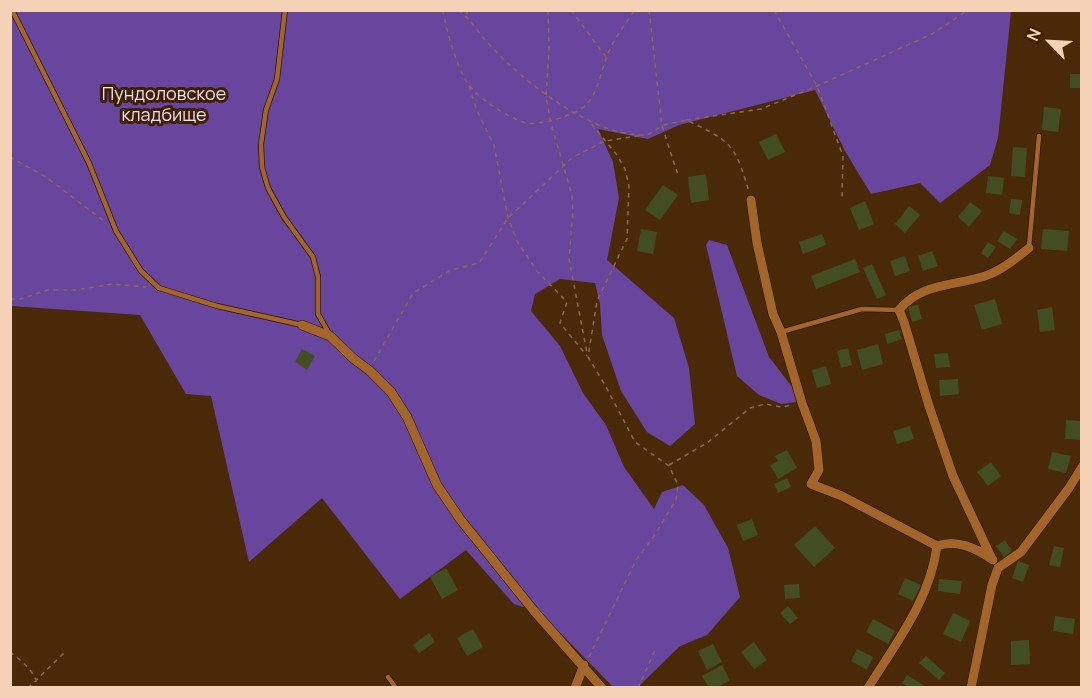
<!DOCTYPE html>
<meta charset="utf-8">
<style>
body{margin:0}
#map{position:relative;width:1092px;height:698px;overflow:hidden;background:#4a2909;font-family:Manrope,sans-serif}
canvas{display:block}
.frame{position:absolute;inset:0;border:12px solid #f5d2b6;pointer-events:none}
.north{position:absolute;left:1020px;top:12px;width:60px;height:60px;-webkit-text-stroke:4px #3f1f00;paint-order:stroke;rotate:294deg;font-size:16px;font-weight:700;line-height:24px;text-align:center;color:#f5d2b6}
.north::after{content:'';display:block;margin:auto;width:21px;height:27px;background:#f5d2b6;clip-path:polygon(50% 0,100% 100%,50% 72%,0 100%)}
</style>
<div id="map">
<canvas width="1092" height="698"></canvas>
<div class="frame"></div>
<div class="north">N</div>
</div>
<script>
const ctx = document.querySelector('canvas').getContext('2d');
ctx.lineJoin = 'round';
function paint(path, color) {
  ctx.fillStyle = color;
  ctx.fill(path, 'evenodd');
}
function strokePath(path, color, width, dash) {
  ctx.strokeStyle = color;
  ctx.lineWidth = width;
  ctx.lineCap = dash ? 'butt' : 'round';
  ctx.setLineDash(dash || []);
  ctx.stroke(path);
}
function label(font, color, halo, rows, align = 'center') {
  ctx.font = font + ' Manrope,sans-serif';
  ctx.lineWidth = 6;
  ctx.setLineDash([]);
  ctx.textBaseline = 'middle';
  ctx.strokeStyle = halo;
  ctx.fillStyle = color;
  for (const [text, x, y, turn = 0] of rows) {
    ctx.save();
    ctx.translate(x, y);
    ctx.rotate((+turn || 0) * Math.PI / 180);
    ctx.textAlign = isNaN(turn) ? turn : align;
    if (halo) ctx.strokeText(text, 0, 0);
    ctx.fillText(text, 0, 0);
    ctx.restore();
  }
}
paint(new Path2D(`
 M10,11H1011L998,138L990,165L940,203L920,183L871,194L845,151L815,90L679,125L648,139L598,129L613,162L619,198L607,260L674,318L689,368L695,424L670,446L647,432L621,391L602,335L600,304L595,283L560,279L535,294L531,311L560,346L583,393L606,425L624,467L654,509L662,492L683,485L704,505L728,548L740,597L707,635L680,646L637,688L613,687L541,613L514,604L466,550L400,599L322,498L249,562L211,396L186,394L140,315L11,306Z
 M709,240L727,245L769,357L792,387L796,402L781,404L759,395L737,376L706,245Z`), '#69469d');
paint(new Path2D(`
 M1070,74H1082V88H1070Z
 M1044,107L1061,109L1058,132L1042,130Z
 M776,134L785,152L768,160L759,142Z
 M1013,147L1027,148L1025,177L1011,176Z
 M706,174L709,200L691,203L688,177Z
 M988,176L1004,178L1002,195L986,193Z
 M663,185L678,195L660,220L645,210Z
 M1011,199L1022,200L1020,215L1009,213Z
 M865,201L874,224L859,230L850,208Z
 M970,202L982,211L969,227L958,217Z
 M909,206L920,215L905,233L895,224Z
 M641,229L657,232L653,254L637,251Z
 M1043,229L1069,231L1067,251L1041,249Z
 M1004,231L1017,239L1010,249L997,241Z
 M822,234L826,245L803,254L799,242Z
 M988,242L996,247L988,258L981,253Z
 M932,251L938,266L923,271L918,256Z
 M905,256L910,271L895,276L890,261Z
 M855,259L860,272L816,289L811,276Z
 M872,264L886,295L877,299L863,268Z
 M995,299L1002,324L982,330L974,305Z
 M918,305L922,319L912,322L908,307Z
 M1052,307L1055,330L1040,332L1037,310Z
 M899,330L902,339L887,344L885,334Z
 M878,344L883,364L862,370L857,350Z
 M848,348L852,365L841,368L837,351Z
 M302,349L315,356L307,370L295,362Z
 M948,353L950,367L936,368L934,354Z
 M826,366L831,384L817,388L812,370Z
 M958,379L959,394L940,396L939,380Z
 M1066,420L1082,421V440L1065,439Z
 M910,426L914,439L897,444L893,431Z
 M787,450L797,468L778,479L770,465L778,461L775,456Z
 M1052,452L1071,456L1066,473L1048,469Z
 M991,462L1001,476L988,486L977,472Z
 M787,478L791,487L778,493L774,484Z
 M752,519L758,535L743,541L737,525Z
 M815,526L835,548L814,567L794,545Z
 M1005,540L1012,551L1004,557L996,546Z
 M1054,546L1064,548L1060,567L1049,565Z
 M1018,561L1029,565L1023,582L1012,578Z
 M446,568L458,590L442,599L430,577Z
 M905,578L921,585L913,601L898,594Z
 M939,579L962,581L960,594L938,591Z
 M799,584L800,598L785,599L784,585Z
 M788,606L798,618L790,624L780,613Z
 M953,613L970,621L961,642L943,634Z
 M1055,616L1075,619L1073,634L1053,631Z
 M873,619L895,631L888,644L866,632Z
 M473,629L483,647L467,656L457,638Z
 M429,633L435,642L419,653L413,645Z
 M1029,640L1030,664L1011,665V641Z
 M754,642L767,660L754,669L741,652Z
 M713,644L722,662L707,670L698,651Z
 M857,649L873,657L867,670L851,661Z
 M926,656L945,673L939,680L919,663Z
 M722,665L730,680L717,688H709L702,676Z
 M907,675L928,688H910L902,683Z`), '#434d22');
const lane = new Path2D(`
 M12,10L89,163L116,231L141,271L159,288L217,306L302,325
 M285,10L277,79L266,110L261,144L262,167L268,188L284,217L313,257L318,277V314L330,335
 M1029,247L1039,136
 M781,332L862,309L898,310
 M388,677L396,688`);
const street = new Path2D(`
 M751,200L757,243L773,314L781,332L802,403L816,441L819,470L811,484L842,496L937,546
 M302,325L330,336L354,359L370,371L391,392L407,417L437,485L460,519L534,611L602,688
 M992,559L953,476L929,406L904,322L899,310C920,283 955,286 985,276C1002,270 1015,259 1029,248
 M575,688L584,665
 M868,688C896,643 930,600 937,546C957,539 976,548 993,560
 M971,688L992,585L998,568L1021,552L1069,488L1082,467`);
strokePath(lane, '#281404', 6);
strokePath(street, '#281404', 10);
strokePath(new Path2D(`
 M443,10C446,30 457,69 469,85C479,99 509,118 526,123C540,126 576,115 586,105C600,90 601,67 610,49C616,36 626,23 635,10
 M458,10C471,19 478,33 489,44C522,81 592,136 644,135C651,135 657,128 664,125C671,123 679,122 686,120C731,141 735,144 749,192
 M466,10L469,19
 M548,10L549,48L546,96L551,124L572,195L573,211L569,259L587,353
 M571,10L606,57
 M649,10L662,126L678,175
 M774,10L817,86L843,156L842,198
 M469,86L477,111L494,145L508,218L518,243L537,271L567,302L560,323L587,356
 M686,120L761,109L817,86L932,34L968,10
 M10,157L46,177L104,221
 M10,299H20L48,290H75L112,284L146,287
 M374,361L413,293L451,270L479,263L508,218L573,157L605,141L644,135
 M669,465L707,443L750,408L765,404L782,407L792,405
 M10,652C22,661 36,672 38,688
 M589,657L636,560L654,536L676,500L678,485L669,466L635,442L605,385L588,357L597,301L627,239L629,186L625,169L617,155L589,121
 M28,688L64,653
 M638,688L655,650`), '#8c6b4c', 1.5, [4.5, 4.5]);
strokePath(lane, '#a4652b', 4.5);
strokePath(street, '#a4652b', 9);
label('18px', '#e8dffb', '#3f1f00', [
 ["Пундоловское",164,95],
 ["кладбище",164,116]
]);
</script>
